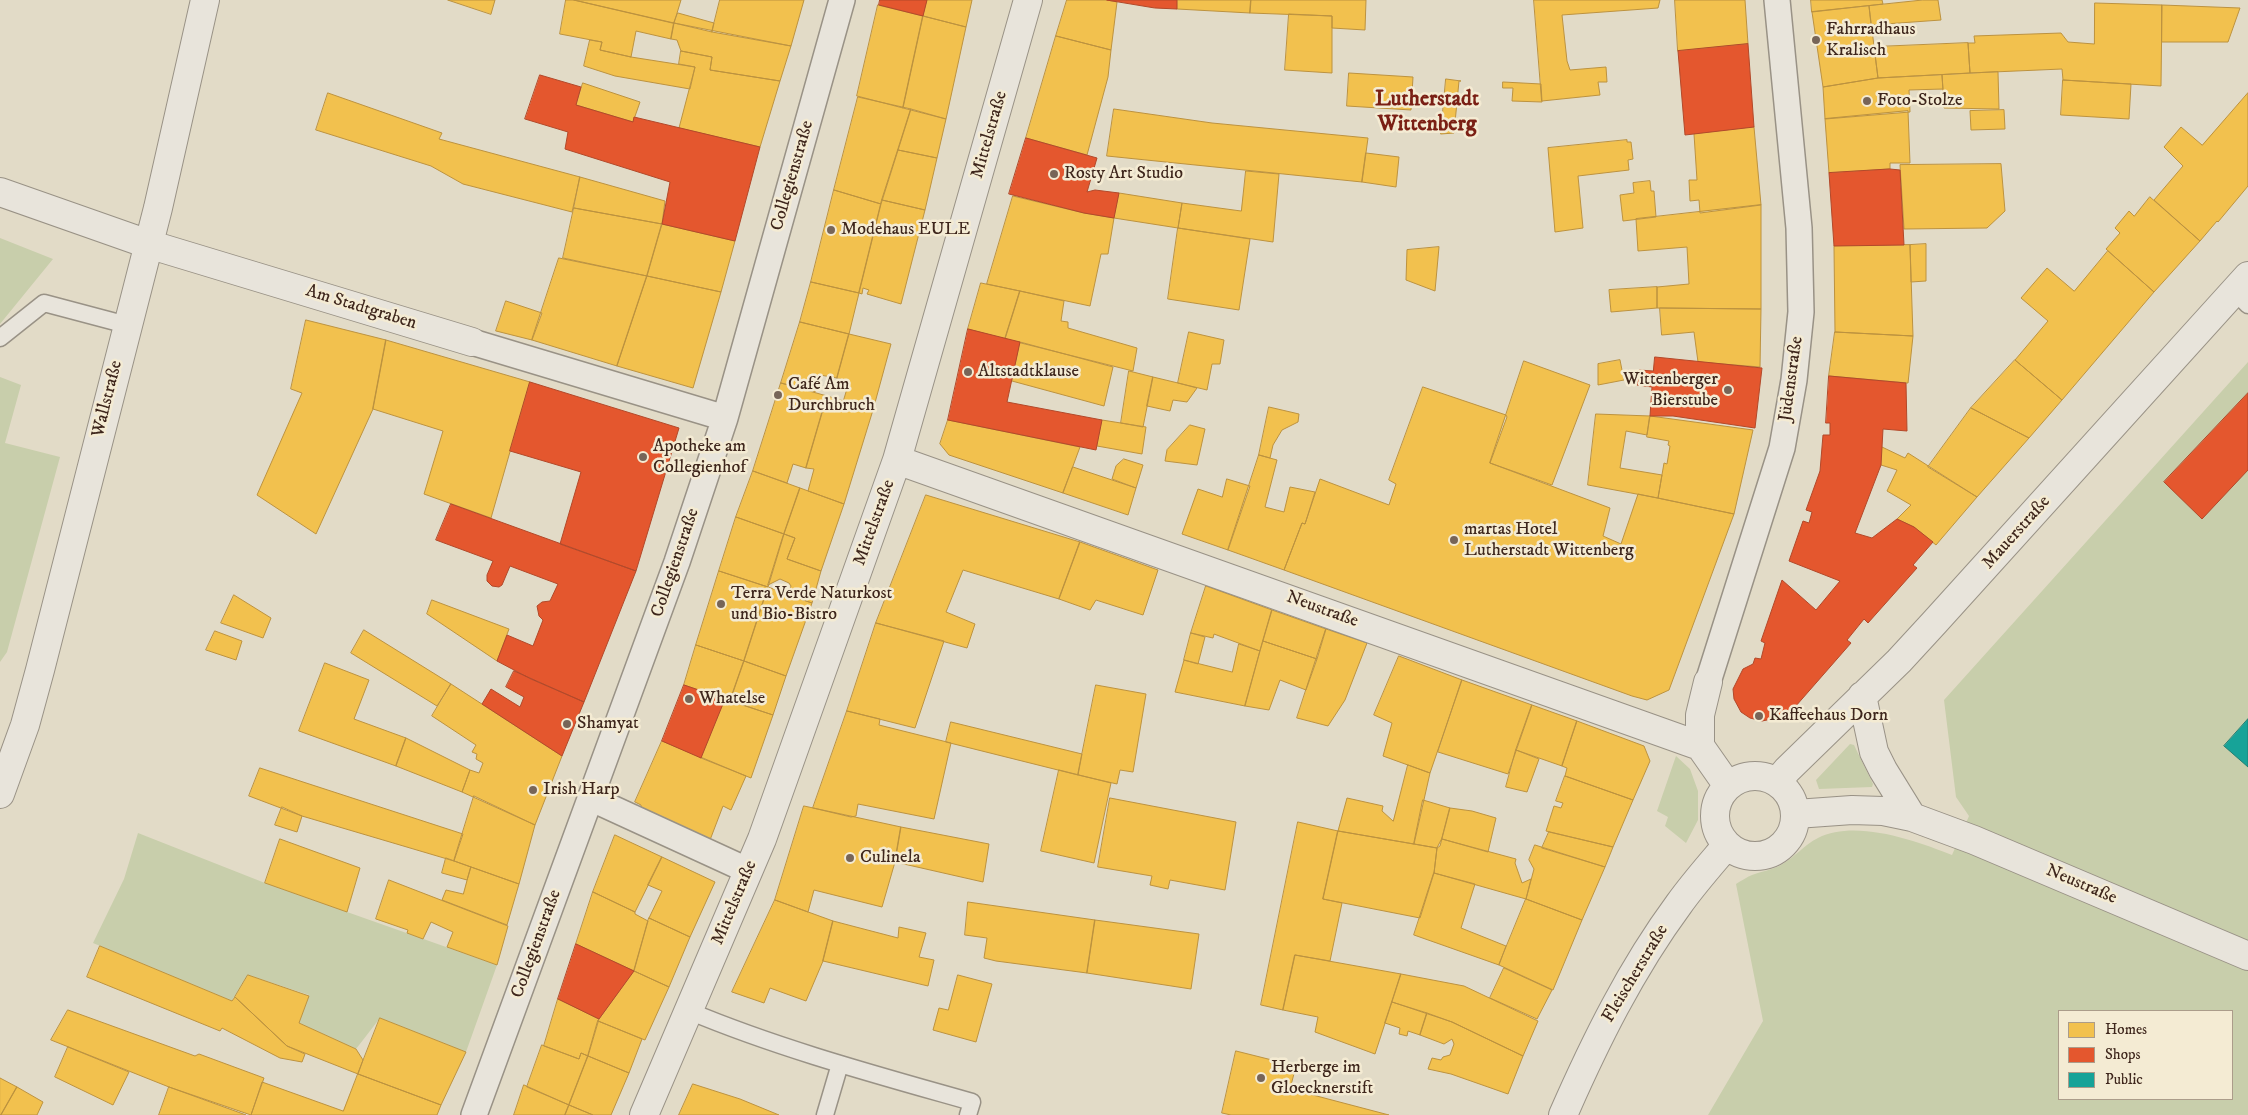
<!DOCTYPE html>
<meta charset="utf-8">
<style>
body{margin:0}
#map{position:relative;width:2248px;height:1115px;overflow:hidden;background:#e2dbc7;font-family:"IM FELL DW Pica",serif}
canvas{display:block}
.legend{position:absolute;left:2058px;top:1010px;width:175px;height:90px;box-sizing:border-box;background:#f4ebd3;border:1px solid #ab9c8a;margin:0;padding:6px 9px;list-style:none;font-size:15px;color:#3e261c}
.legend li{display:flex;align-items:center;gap:10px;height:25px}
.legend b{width:25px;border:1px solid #ab9c8a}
</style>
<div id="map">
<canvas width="2248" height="1115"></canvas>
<ul class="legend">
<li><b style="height:14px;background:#f2c14e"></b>Homes</li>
<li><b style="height:14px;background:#e4572e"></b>Shops</li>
<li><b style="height:14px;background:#17a398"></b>Public</li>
</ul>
</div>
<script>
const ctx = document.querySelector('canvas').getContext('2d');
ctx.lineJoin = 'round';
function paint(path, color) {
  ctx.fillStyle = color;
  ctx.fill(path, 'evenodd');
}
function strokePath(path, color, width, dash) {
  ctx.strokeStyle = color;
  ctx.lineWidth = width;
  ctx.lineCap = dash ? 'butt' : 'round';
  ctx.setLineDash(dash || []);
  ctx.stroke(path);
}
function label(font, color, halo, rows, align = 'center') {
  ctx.font = font + ' "IM FELL DW Pica",serif';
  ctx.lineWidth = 5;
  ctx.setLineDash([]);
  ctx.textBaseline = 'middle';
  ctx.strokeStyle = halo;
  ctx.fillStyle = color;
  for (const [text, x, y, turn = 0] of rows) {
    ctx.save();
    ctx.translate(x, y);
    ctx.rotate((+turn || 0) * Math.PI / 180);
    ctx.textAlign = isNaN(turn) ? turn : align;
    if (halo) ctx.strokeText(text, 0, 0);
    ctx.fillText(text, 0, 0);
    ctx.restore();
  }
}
paint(new Path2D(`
 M0,238L53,259L0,324Z
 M2248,362V1115H1708L1763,1021L1736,884C1741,881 1747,877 1752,875C1762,871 1772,870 1781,865C1795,857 1804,845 1818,838C1856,819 1916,841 1952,855L1969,816L1956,797L1944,700ZM2059,1011H2232V1099H2059Z
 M0,377L21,385L5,443L60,457L7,652L0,662Z
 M1850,744L1854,745L1873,784L1872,787L1819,789L1816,780Z
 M1676,756L1690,769L1698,791V820L1686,843L1665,826L1668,817L1657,811Z
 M138,833L265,883L497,965L466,1052L380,1018L356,1049L299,1023L309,995L248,975L232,1001L93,943L124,879Z`), '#c8ceab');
const homes = new Path2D(`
 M448,0H495L491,14Z
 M566,0H574L674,23L671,39L636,31L631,57L600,50L602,42L560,34Z
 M574,0H681L674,23Z
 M720,0H804L791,46L712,32Z
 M927,0H972L966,27L923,16Z
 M1067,0H1107L1117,2L1111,50L1056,36Z
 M1177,0H1251L1250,13L1177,9Z
 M1251,0H1366L1365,30L1332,28V16L1250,13Z
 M1534,0H1660L1658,8L1562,15L1567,61L1570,70L1606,67L1607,82H1598L1600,95L1542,101Z
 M1675,0H1745L1748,44L1678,51Z
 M1811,0H1882L1883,4L1812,12Z
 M1923,0H1938L1941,20L1871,25L1869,6Z
 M2095,3L2162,5L2161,86L2063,80L2062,69L1970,73L1968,43H1975L1974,36L2061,33L2068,42L2094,44Z
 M878,5L923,16L903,108L857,96Z
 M2162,5L2240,8L2228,42H2162Z
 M1869,6L1878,78L1823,87L1812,12Z
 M678,13L714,23L712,32L674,23Z
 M1289,14L1332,16V73L1285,70Z
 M923,16L966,27L946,119L903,108Z
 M674,23L791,46L780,81L710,70L712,57L681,51L677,40L671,39Z
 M1056,36L1111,50L1108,77L1087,155L1026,138Z
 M590,40L602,42L600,50L631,57L695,67L690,89L615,76L584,66Z
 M1968,43L1970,73L1878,78L1874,47Z
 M681,51L712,57L710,70L780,81L760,147L679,128L695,67L679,64Z
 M1998,72L1999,109L1944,108L1942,75Z
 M1349,73L1413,77L1411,110L1347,106Z
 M1942,75L1943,89L1909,90L1910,112L1825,119L1823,87L1878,78Z
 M1446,79L1461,81H1459L1454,133L1441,134Z
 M2063,80L2131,84L2129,119L2061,115Z
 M1503,82L1541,84L1542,102L1512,101L1513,88H1503Z
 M583,83L640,102L633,122L576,105Z
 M328,93L442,133L439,139L580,177L572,212L463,184L431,166L316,130Z
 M2248,93V186L2218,222L2217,221L2200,241L2154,200L2183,166L2164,147L2181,127L2202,145Z
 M858,97L911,109L881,204L834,190Z
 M911,109L946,119L937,158L898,150Z
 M1114,109L1212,123L1368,138L1362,182L1107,156Z
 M2004,110L2005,129L1971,130L1970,111Z
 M1908,111L1910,163H1890V169L1829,173L1825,119Z
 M1754,127L1761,205L1700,213L1699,200L1690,201L1689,180H1697L1694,134Z
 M1627,140V142H1631L1633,159L1628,160L1629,170L1578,176L1583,228L1555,232L1548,148Z
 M898,150L937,158L925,210L882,200Z
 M1366,153L1399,157L1396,187L1362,182Z
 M2001,164L2005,211L1987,228L1904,229L1900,165Z
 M1246,171L1279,174L1273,242L1178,228L1182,203L1241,211Z
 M580,177L665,201L662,224L574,208Z
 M1650,181L1651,191H1654L1656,217L1623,221L1620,195L1634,193L1633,183Z
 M834,190L881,204L859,293L811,282Z
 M1119,193L1182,203L1178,228L1114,218Z
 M1013,196L1084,213L1114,218L1108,254H1101L1090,306L987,284Z
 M2150,197L2200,241L2154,292L2106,249L2120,233L2115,228L2129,211L2134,216Z
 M882,200L925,210L901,304L867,294L869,290L863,288L862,294L859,293Z
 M1761,205V309L1657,308V287L1689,284L1687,247L1638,251L1636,219Z
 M574,208L662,224L647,276L563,258Z
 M662,224L735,241L721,292L647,276Z
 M1178,228L1250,239L1239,310L1168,299Z
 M1926,244V281L1911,282L1910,245Z
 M1910,245L1913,336L1835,332L1834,246Z
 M1439,247L1435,291L1406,280L1407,250Z
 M2108,251L2154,292L2062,400L2015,360L2048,321L2021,298L2047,268L2074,291Z
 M559,258L647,276L617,366L532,340Z
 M647,276L721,292L693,388L617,366Z
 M811,282L859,293L849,334L800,322Z
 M981,283L1020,291L1005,339L968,329Z
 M1657,287V308L1611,312L1609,290Z
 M1020,291L1064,301L1061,321L1068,322V328L1137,348L1133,371L1005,339Z
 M506,301L542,313L532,340L496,331Z
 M1660,308L1761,309L1760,367L1698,362L1694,332L1662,335Z
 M306,320L386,340L373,409L316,534L257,495L302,393L291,389Z
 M800,322L849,334L837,378L820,375L815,392L781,383Z
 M1189,332L1224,340L1220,364H1212L1207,390L1178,383Z
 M1835,332L1913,336L1908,383L1829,376Z
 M849,334L891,344L873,410L843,402L849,382L837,378Z
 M386,340L530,382L491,518L424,494L443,431L373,409Z
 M1020,342L1113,367L1104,406L1012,381Z
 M1620,360L1624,380L1598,385V364Z
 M2015,360L2062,400L2029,438L1971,408Z
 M1524,361L1590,385L1552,485L1490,463Z
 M1129,371L1153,377L1143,427L1121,423Z
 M1153,377L1178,383L1197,388L1187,402L1173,400L1170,411L1147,406Z
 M781,383L827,396L806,468L793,464L787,483L753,471Z
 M1423,387L1506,415L1507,417L1490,463L1610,508L1603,536L1621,544L1638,494L1734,514L1669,690L1647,700L1632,696L1284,570L1302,523L1305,524L1320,479L1389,505L1396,484L1389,480Z
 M827,396L873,410L844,504L808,491L814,469L806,468Z
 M1269,407L1299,414L1298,422L1282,430L1273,445L1270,458L1259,455Z
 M1971,408L2029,438L1977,497L1928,467Z
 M1596,414L1650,416L1647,435L1626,431L1620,468L1662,475L1658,498L1588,485Z
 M1650,416L1753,430L1734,514L1658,498L1664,463L1667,464L1670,446L1668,445L1669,441L1647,437Z
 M948,420L1080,447L1063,493L949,455L940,444Z
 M1102,420L1146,427L1142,454L1097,446Z
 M1190,425L1205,429L1197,465L1165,461L1167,450Z
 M1882,447L1905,458L1908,453L1977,497L1936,545L1914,527L1897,519L1911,505L1887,491L1897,470L1881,465Z
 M1259,455L1277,460L1265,507L1284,512L1290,487L1315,492L1305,524L1302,523L1284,570L1228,550Z
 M1124,459L1143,465L1136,488L1112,479L1116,466Z
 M1073,467L1136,488L1128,515L1063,493Z
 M753,471L800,488L784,534L736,517Z
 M1227,479L1250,486L1228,550L1182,534L1198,489L1222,497Z
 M800,488L844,504L821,571L787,559L795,538L784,534Z
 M926,495L1080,542L1059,599L963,570L946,612L975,624L967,648L876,623Z
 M736,517L784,534L768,587L719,571Z
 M784,534L795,538L787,559L821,571L812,603L788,595L791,586L789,583L780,579L768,585Z
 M1080,542L1158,570L1143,615L1096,600L1090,610L1059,599Z
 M719,571L768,587L744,661L696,645Z
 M1206,586L1272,610L1260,651L1214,634L1213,638L1191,633Z
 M768,587L812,603L786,676L744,661Z
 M234,595L271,618L263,638L221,623Z
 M432,600L509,629L497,661L427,614Z
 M1272,610L1326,629L1317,659L1263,641Z
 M876,623L944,641L915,728L847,711Z
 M1326,629L1367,643L1345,700L1328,726L1297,718Z
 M364,630L451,684L437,706L351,653Z
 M215,631L242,641L236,660L206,650Z
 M1191,633L1205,637L1198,664L1184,660Z
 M1263,641L1317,659L1306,690L1280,680L1269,710L1245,706Z
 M1239,644L1260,651L1245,706L1175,692L1184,660L1232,672Z
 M696,645L744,661L730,701L684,685Z
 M1399,656L1462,680L1430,773L1383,756L1392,723L1374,715Z
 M744,661L786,676L773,715L730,701Z
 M325,663L369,680L354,719L406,738L396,766L299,731Z
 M1462,680L1532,705L1508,774L1438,752Z
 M451,684L562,756L535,825L462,792L470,770L479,773L483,763L476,759L477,754L472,752L476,745L432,716Z
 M1096,685L1146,694L1133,772L1120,770L1117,784L1078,775Z
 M725,699L773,715L751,778L701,758Z
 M1532,705L1577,721L1562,766L1516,750Z
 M847,711L880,719L879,725L951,743L934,819L858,804L856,816L851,817L813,808Z
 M1577,721L1644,746L1650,761L1633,800L1565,776L1567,768L1562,766Z
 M951,722L1082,754L1078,775L946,742Z
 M406,738L470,770L462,792L396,766Z
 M662,741L746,776L731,810L723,806L710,840L641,807V805L635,802Z
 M1516,750L1539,759L1527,792L1506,787Z
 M1408,765L1430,773L1414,844L1338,831L1347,798L1383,806L1382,811L1393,821Z
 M260,768L463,834L454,861L302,816L249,796Z
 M1059,770L1111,783L1094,863L1041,851Z
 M1565,776L1633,800L1613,847L1546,831L1554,806L1561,808L1563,803L1556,801Z
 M474,796L535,825L519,884L454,861Z
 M1110,798L1236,822L1225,890L1170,880L1168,889L1150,885L1152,876L1098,867Z
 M1423,800L1450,808L1440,846L1437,848L1414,844Z
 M804,806L901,827L895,862L882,907L814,890L808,912L775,900Z
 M282,807L302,816L297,832L275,825Z
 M1450,808L1472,811L1496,818L1488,852L1442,839Z
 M1298,822L1338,831L1323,899L1342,903L1330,961L1295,955L1283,1010L1261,1005Z
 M901,827L989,844L983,882L895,862Z
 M1338,831L1437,848L1434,873L1420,918L1323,899Z
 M1549,832L1613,847L1605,867L1542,848Z
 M615,835L662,857L635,912L593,892Z
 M280,839L360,868L347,912L265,883Z
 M1442,839L1516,859L1515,863L1522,883L1531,879L1526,899L1434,873L1437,848Z
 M1535,845L1605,867L1582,920L1526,899L1534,869L1529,860Z
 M662,857L715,882L690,937L649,918L662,891L648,885Z
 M446,858L471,867L467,880L442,873Z
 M471,867L519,884L507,925L442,900L446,890L463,894Z
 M1434,873L1475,884L1461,928L1506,946L1499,965L1414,935Z
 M389,880L508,926L497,965L447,947L453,932L431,922L423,939L407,933L408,930L376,919Z
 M593,892L635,912V914L648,921L634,971L576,944Z
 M1526,899L1582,920L1553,990L1499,965Z
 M775,900L833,921L823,961L806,1001L770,988L764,1003L732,992Z
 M968,902L1095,920L1087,973L996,961L984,958L987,938L965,935Z
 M649,918L690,937L669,987L634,971Z
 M1095,920L1199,934L1191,989L1087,973Z
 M833,921L898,938L899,927L926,933L919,957L934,960L928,986L823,961Z
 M100,946L232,1001L235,997L287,1046L305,1054L302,1062L280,1058L222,1028L220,1031L87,977Z
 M1295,955L1401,974L1375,1054L1315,1032L1318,1017L1283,1010Z
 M1504,968L1552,990L1537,1019L1490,998Z
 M634,971L669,987L645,1040L598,1021Z
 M1401,974L1464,986L1538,1021L1523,1056L1452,1022L1392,1002Z
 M248,975L309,996L299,1023L356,1049L363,1060L358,1074L287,1046L235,997Z
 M958,975L992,984L976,1042L933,1030L939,1008L948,1010Z
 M558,999L599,1019L588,1056L581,1053L579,1059L544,1046Z
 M1392,1002L1427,1013L1420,1035L1408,1031L1407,1036L1399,1034L1400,1028L1385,1023Z
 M68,1010L195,1056L199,1054L264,1078L251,1115L169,1087L51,1040Z
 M1427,1013L1452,1022L1523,1056L1508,1094L1451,1074L1428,1069L1432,1058L1441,1060L1443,1057L1450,1055L1454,1044L1452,1039L1444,1044L1420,1035Z
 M380,1018L466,1052L441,1105L358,1074Z
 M598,1021L642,1039L629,1073L588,1056Z
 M542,1045L579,1059L581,1053L588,1056L569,1105L527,1087Z
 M68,1047L129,1072L113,1105L55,1077Z
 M1236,1051L1296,1066L1290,1089L1389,1115H1231L1222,1113Z
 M588,1056L629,1073L611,1115H593L569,1105Z
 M358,1074L441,1105L437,1115H251L262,1082L343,1111Z
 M0,1078L17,1087L1,1115H0Z
 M693,1084L740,1099L779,1115H679Z
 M524,1085L569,1105L565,1115H514Z
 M17,1087L43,1102L37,1115H1Z
 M169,1087L246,1115H159Z
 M569,1105L593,1115H565Z`);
paint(homes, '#f2c14e');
strokePath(homes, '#bc923f', 1);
const shops = new Path2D(`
 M880,0H927L923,16L879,5Z
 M1107,0H1177V9L1155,8Z
 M1748,44L1754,127L1685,135L1678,51Z
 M540,75L581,87L576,105L633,122L634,117L760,147L735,241L662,224L670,182L565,149L568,132L525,119Z
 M1026,138L1097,158L1087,192L1095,190L1119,193L1114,218L1084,213L1009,194Z
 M1890,169L1900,170L1904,245L1834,246L1829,173Z
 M968,329L1020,342L1007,402L1102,420L1096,450L948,420Z
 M1655,357L1762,368L1755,428L1673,416H1650L1652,387L1637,385L1639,370L1653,371Z
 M1829,376L1906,383L1907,431L1883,429L1881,465L1855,533L1872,538L1897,519L1914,527L1933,542L1913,565L1917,568L1868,623L1864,619L1847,640L1851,643L1788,715L1784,711L1774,721L1772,719L1762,721L1750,718L1741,712L1734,699L1733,689L1743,669L1753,664L1755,658L1761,659L1765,643L1761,641L1782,580L1816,610L1840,581L1789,561L1803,521L1809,523L1812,512L1806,510L1820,471L1823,435H1830V423H1826Z
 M530,382L679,428L636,571L560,544L581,472L510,451Z
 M2248,393V470L2202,519L2164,482Z
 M451,504L636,571L584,702L531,679L497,661L507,635L533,646L543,620L539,616L537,606L542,602L550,601L558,584L510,566L502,585L499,587L492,586L487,581V575L493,561L436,540Z
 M514,671L584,702L562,756L482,704L491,689L520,707L524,697L506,687Z
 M684,685L725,699L701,758L662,741Z
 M576,944L634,971L599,1019L558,999Z`);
paint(shops, '#e4572e');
strokePath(shops, '#b24829', 1);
const public = new Path2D(`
 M2248,719V767L2224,746Z`);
paint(public, '#17a398');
strokePath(public, '#237e73', 1);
const service = new Path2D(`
 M2234,291L2248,305
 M0,338L44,303L127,325
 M689,1011C780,1049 877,1075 972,1102L968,1115
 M825,1115L840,1064`);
const pedestrian = new Path2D(`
 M472,342L725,418
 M1708,682L1782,448L1794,380L1801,312L1799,228L1777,0
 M590,798L749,871
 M474,1115L677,562L725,418L842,0`);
const minor = new Path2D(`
 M0,192L148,244L472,342
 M897,460L1700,746L1728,786
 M1862,696L1874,752L1883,770L1912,817
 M1700,746V715L1708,682
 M1715 816a40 40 0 1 1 80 0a40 40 0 1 1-80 0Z
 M1777,782L1787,770L1899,661L1934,623L2248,276
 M0,794L25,725L40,670L158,208L205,0
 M1796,814L1852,810L1883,811L1912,817L1974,840L2248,956
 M644,1115L762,839L897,460L1028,0
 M1563,1115C1595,1042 1631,969 1679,904C1694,883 1711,864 1727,845`);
strokePath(service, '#999286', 19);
strokePath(pedestrian, '#999286', 28);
strokePath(minor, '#999286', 30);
strokePath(service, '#e8e4db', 16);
strokePath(pedestrian, '#e8e4db', 25);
strokePath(minor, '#e8e4db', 28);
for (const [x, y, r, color] of [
 [1816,40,5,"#776558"],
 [1867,101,5,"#776558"],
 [1054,174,5,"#776558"],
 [831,230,5,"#776558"],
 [968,372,5,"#776558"],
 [1728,390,5,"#776558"],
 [778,395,5,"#776558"],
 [643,457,5,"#776558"],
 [1454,540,5,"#776558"],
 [721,604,5,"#776558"],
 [689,699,5,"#776558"],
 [1759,716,5,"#776558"],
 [567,724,5,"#776558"],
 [533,790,5,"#776558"],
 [850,858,5,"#776558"],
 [1261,1078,5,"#776558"]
]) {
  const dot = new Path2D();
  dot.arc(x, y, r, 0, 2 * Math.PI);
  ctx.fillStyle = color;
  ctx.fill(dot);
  strokePath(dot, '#f4ebd3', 2);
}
label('18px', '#3e261c', '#f4ebd3', [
 ["Fahrradhaus",1826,30],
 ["Kralisch",1826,51],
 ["Foto-Stolze",1877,101],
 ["Rosty Art Studio",1064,174],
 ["Modehaus EULE",841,230],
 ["Altstadtklause",978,372],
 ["Wittenberger",1718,380,"right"],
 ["Bierstube",1718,401,"right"],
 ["Café Am",788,385],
 ["Durchbruch",788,406],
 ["Apotheke am",653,447],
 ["Collegienhof",653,468],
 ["martas Hotel",1464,530],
 ["Lutherstadt Wittenberg",1464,551],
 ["Terra Verde Naturkost",731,594],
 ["und Bio-Bistro",731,615],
 ["Whatelse",699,699],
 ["Kaffeehaus Dorn",1769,716],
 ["Shamyat",577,724],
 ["Irish Harp",543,790],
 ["Culinela",860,858],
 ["Herberge im",1271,1068],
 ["Gloecknerstift",1271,1089]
], 'left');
label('18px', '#3e261c', '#f4ebd3', [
 ["Mittelstraße",990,135,-74],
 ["Collegienstraße",793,176,-74],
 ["Am Stadtgraben",361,308,17],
 ["Jüdenstraße",1792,379,-82],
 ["Wallstraße",108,399,-76],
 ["Mittelstraße",875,523,-70],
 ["Mauerstraße",2017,533,-48],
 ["Collegienstraße",676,563,-71],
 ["Neustraße",1322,610,20],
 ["Neustraße",2081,885,23],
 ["Mittelstraße",735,903,-67],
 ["Collegienstraße",537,944,-70],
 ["Fleischerstraße",1636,974,-59]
]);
label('bold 22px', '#7a1f14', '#f4ebd3', [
 ["Lutherstadt",1427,100],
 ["Wittenberg",1427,125]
]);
</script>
